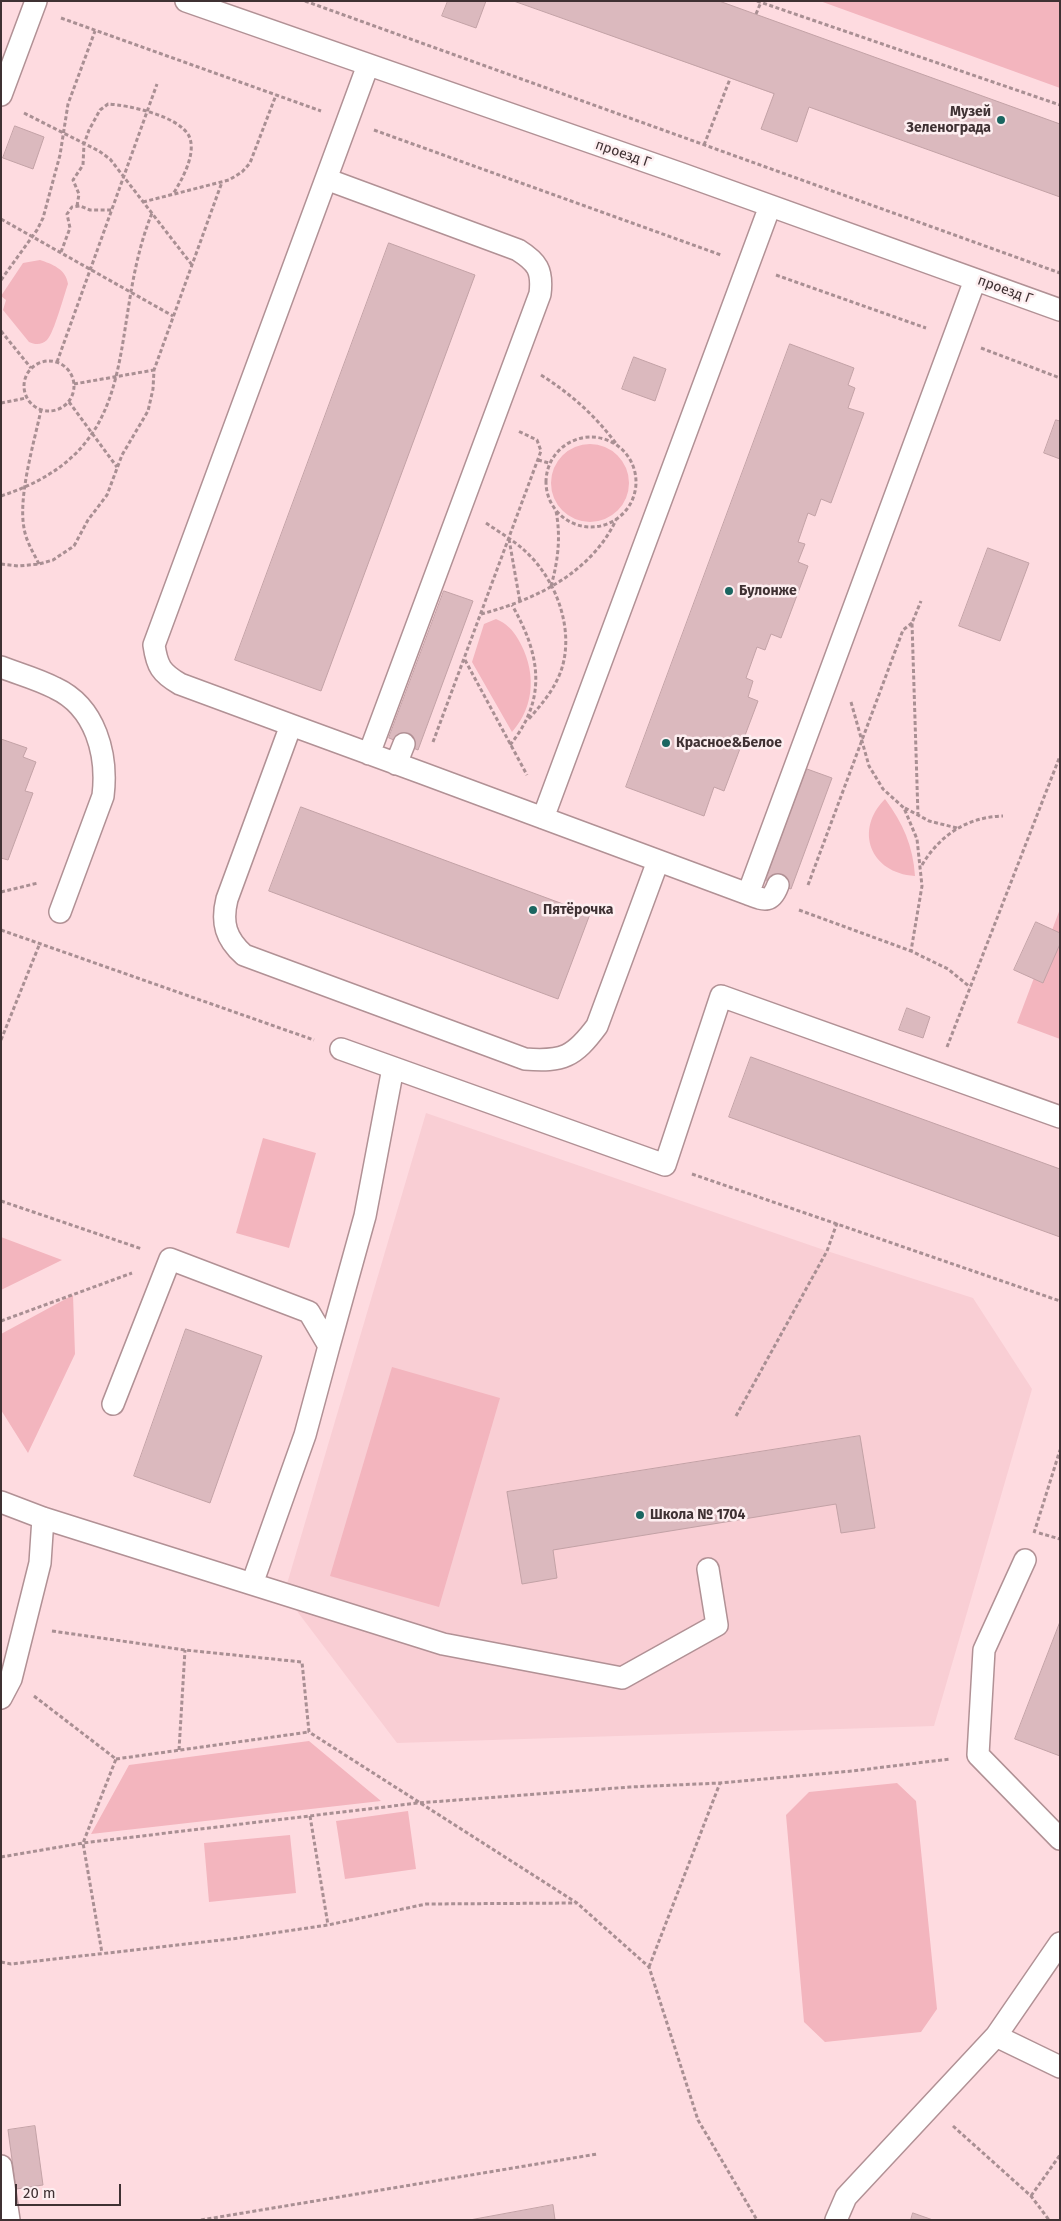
<!DOCTYPE html>
<meta charset="utf-8">
<style>
body{margin:0}
#map{position:relative;width:1061px;height:2221px;overflow:hidden;background:#fedbe0;font-family:"Fira Sans",sans-serif}
canvas{display:block}
.frame{position:absolute;inset:0;border:2px solid #3f3133;pointer-events:none}
.scale{position:absolute;left:15px;top:2184px;width:106px;height:22px;box-sizing:border-box;border:2px solid #3f3133;border-top:0;padding-left:6px;font-size:15px;line-height:18px;white-space:nowrap;color:#3f3133;-webkit-text-stroke:4px #fdeef0;paint-order:stroke}
</style>
<div id="map">
<canvas width="1061" height="2221"></canvas>
<div class="frame"></div>
<div class="scale">20 m</div>
</div>
<script>
const ctx = document.querySelector('canvas').getContext('2d');
ctx.lineJoin = 'round';
function paint(path, color) {
  ctx.fillStyle = color;
  ctx.fill(path, 'evenodd');
}
function strokePath(path, color, width, dash) {
  ctx.strokeStyle = color;
  ctx.lineWidth = width;
  ctx.lineCap = dash ? 'butt' : 'round';
  ctx.setLineDash(dash || []);
  ctx.stroke(path);
}
function label(font, color, halo, rows, align = 'center') {
  ctx.font = font + ' "Fira Sans",sans-serif';
  ctx.lineWidth = 5;
  ctx.setLineDash([]);
  ctx.textBaseline = 'middle';
  ctx.strokeStyle = halo;
  ctx.fillStyle = color;
  for (const [text, x, y, turn = 0] of rows) {
    ctx.save();
    ctx.translate(x, y);
    ctx.rotate((+turn || 0) * Math.PI / 180);
    ctx.textAlign = isNaN(turn) ? turn : align;
    if (halo) ctx.strokeText(text, 0, 0);
    ctx.fillText(text, 0, 0);
    ctx.restore();
  }
}
paint(new Path2D(`
 M426,1113L827,1251L973,1298L1032,1389L934,1726L397,1743L284,1594Z`), '#f9ced4');
paint(new Path2D(`
 M820,1H1060V88Z
 M40,260C52,264 66,269 68,284C64,295 54,333 47,340C42,345 35,345 29,342L3,310L6,300L1,296L23,263Z
 M551 483a39 39 0 1 1 78 0a39 39 0 1 1-78 0Z
 M496,619C506,623 513,630 518,639C536,669 536,705 512,732L472,662L484,624Z
 M885,799C903,823 913,846 915,876C870,873 854,830 885,799Z
 M1060,909V1039L1017,1023Z
 M263,1138L316,1153L289,1248L236,1233Z
 M1,1237L62,1260L1,1290Z
 M73,1295L75,1354L28,1453L1,1410V1334Z
 M392,1367L500,1398L439,1607L330,1576Z
 M309,1741L381,1801L91,1834L129,1765Z
 M897,1783L916,1801L937,2009L921,2032L825,2042L804,2022L786,1815L809,1792Z
 M408,1811L416,1869L345,1879L336,1821Z
 M290,1835L296,1893L209,1902L204,1843Z`), '#f3b5be');
const building = new Path2D(`
 M448,1H486L476,28L442,16Z
 M514,1H719L780,23L1060,124V197L809,107L797,142L761,129L774,94Z
 M15,126L44,137L33,169L3,158Z
 M389,243L475,275L321,691L235,660Z
 M790,344L854,368L848,385L855,388L848,408L864,413L831,503L821,499L815,516L808,513L798,542L805,544L798,562L808,566L781,638L771,634L765,650L757,647L746,678L753,681L748,697L758,701L724,791L714,787L704,816L626,787Z
 M634,357L666,369L655,401L622,389Z
 M1056,420L1060,421V459L1044,453Z
 M988,548L1029,563L1000,641L959,626Z
 M444,591L473,601L418,750L389,738Z
 M1,739L27,748L23,757L36,762L25,791L33,793L8,860L1,858Z
 M807,769L832,778L791,889L766,880Z
 M301,807L590,914L558,999L269,891Z
 M1036,922L1060,933V944L1043,983L1014,970Z
 M907,1008L930,1017L923,1038L899,1030Z
 M751,1057L1060,1169V1237L729,1117Z
 M186,1329L262,1356L210,1503L134,1476Z
 M860,1436L875,1528L841,1533L836,1504L553,1550L557,1578L522,1584L507,1492Z
 M1060,1622V1756L1015,1739Z
 M35,2126L43,2185L16,2189L8,2130Z
 M553,2205L555,2220H470Z
 M913,2213L933,2220H911Z`);
paint(building, '#dbb9be');
strokePath(building, '#c3a2a6', 1);
const lane = new Path2D(`
 M186,1L682,174L1060,310
 M1,95L36,1
 M326,179L368,65
 M1,667C19,674 38,679 55,688C96,707 108,755 103,796L60,912
 M291,725L180,684C161,673 157,666 154,645L326,179L518,250C537,262 543,270 540,294L369,754
 M396,764L404,744
 M543,818L770,206
 M658,861L597,1026C574,1057 563,1062 525,1059L244,955C226,939 221,923 227,899L291,725L422,773L748,894L975,280
 M748,894C764,900 771,904 778,885
 M341,1049L665,1165L721,996L1060,1117
 M329,1346L365,1216L393,1068
 M1,1502L43,1518L252,1584L305,1435L329,1346L309,1312L170,1259L113,1404
 M1025,1560L984,1650L978,1755L1060,1839
 M252,1584L443,1644L622,1678L717,1625L708,1569
 M1,1698L11,1679L40,1563L43,1518
 M996,2036L1060,2067
 M1,2166L9,2220
 M836,2220L846,2197L996,2036L1060,1943`);
strokePath(lane, '#b19195', 24);
strokePath(new Path2D(`
 M305,1L1060,273
 M757,1L1060,105
 M756,14L761,2
 M61,18L321,111
 M24,113L99,151L110,159L192,265
 M374,130L721,255
 M704,145L730,79
 M143,202L229,180L242,172L250,163L276,95
 M77,206L79,194L73,180L83,165L84,144L89,130L100,110L108,104C128,105 179,116 189,136C197,153 182,180 173,194
 M1,219L173,316
 M61,252L70,228L67,214L72,207L80,206L90,210H112
 M776,275L926,328
 M1,280L37,230L43,218L60,155L68,104L95,31
 M1,331L31,368
 M981,348L1060,378
 M24 386a25 25 0 1 1 50 0a25 25 0 1 1-50 0Z
 M57,362L157,84
 M541,375C571,394 596,416 617,445
 M74,384L154,370
 M69,402L117,467
 M1,403L26,398
 M546 482a45 45 0 1 1 90 0a45 45 0 1 1-90 0Z
 M538,460L549,463
 M1,496C151,447 105,330 152,213
 M486,523C499,532 513,540 524,550C557,579 577,634 559,676C551,694 540,706 528,720
 M509,539L520,602
 M1,564L18,566L39,564L53,560L74,546L88,520L107,495L122,455L148,411L153,389L154,370L222,182
 M39,564C33,552 26,541 24,528C18,496 34,443 41,410
 M551,586C558,561 561,537 556,511
 M481,614C535,600 591,573 616,520
 M465,660L527,775
 M851,702L869,766L883,789L904,808L917,839L922,886L911,951L948,969L970,987
 M433,742L541,451L537,440L518,431
 M510,745C548,698 540,654 512,605
 M905,808L929,821L957,828
 M918,816L912,623L921,601
 M922,865C940,835 967,817 1003,816
 M808,885L903,630L912,623
 M1,892L38,883
 M799,910L911,951
 M1,930L314,1040
 M1,1040L40,943
 M947,1047L1060,756
 M692,1174L1060,1301
 M1,1201L142,1249
 M1,1321L132,1273
 M736,1416L827,1251L837,1223
 M1034,1533L1060,1450
 M1039,1533L1060,1539
 M52,1631L185,1650L302,1662L309,1732L577,1903L649,1967L698,2120L757,2220
 M34,1696L116,1759L83,1843L102,1953
 M179,1750L185,1650
 M116,1759L309,1732
 M310,1816L328,1925
 M1,1857L83,1843L418,1803L630,1787L720,1783L852,1771L950,1759
 M1,1962L11,1964L239,1938L328,1925L426,1904L577,1903
 M649,1967L720,1783
 M953,2126L1031,2196L1049,2220
 M1031,2196L1060,2155
 M201,2220L597,2154`), '#a98f93', 3, [4, 2.5]);
strokePath(lane, '#fff', 21);
for (const [x, y, r, color] of [
 [1001,120,5,"#1a6661"],
 [729,591,5,"#1a6661"],
 [666,743,5,"#1a6661"],
 [533,910,5,"#1a6661"],
 [640,1515,5,"#1a6661"]
]) {
  const dot = new Path2D();
  dot.arc(x, y, r, 0, 2 * Math.PI);
  ctx.fillStyle = color;
  ctx.fill(dot);
  strokePath(dot, '#fdeef0', 2);
}
label('bold 14px', '#3f3133', '#fdeef0', [
 ["Музей",991,112,"right"],
 ["Зеленограда",991,128,"right"],
 ["Булонже",739,591],
 ["Красное&Белое",676,743],
 ["Пятёрочка",543,910],
 ["Школа № 1704",650,1515]
], 'left');
label('14px', '#3f3133', '#fdeef0', [
 ["проезд Г",623,154,19],
 ["проезд Г",1005,290,20]
]);
</script>
